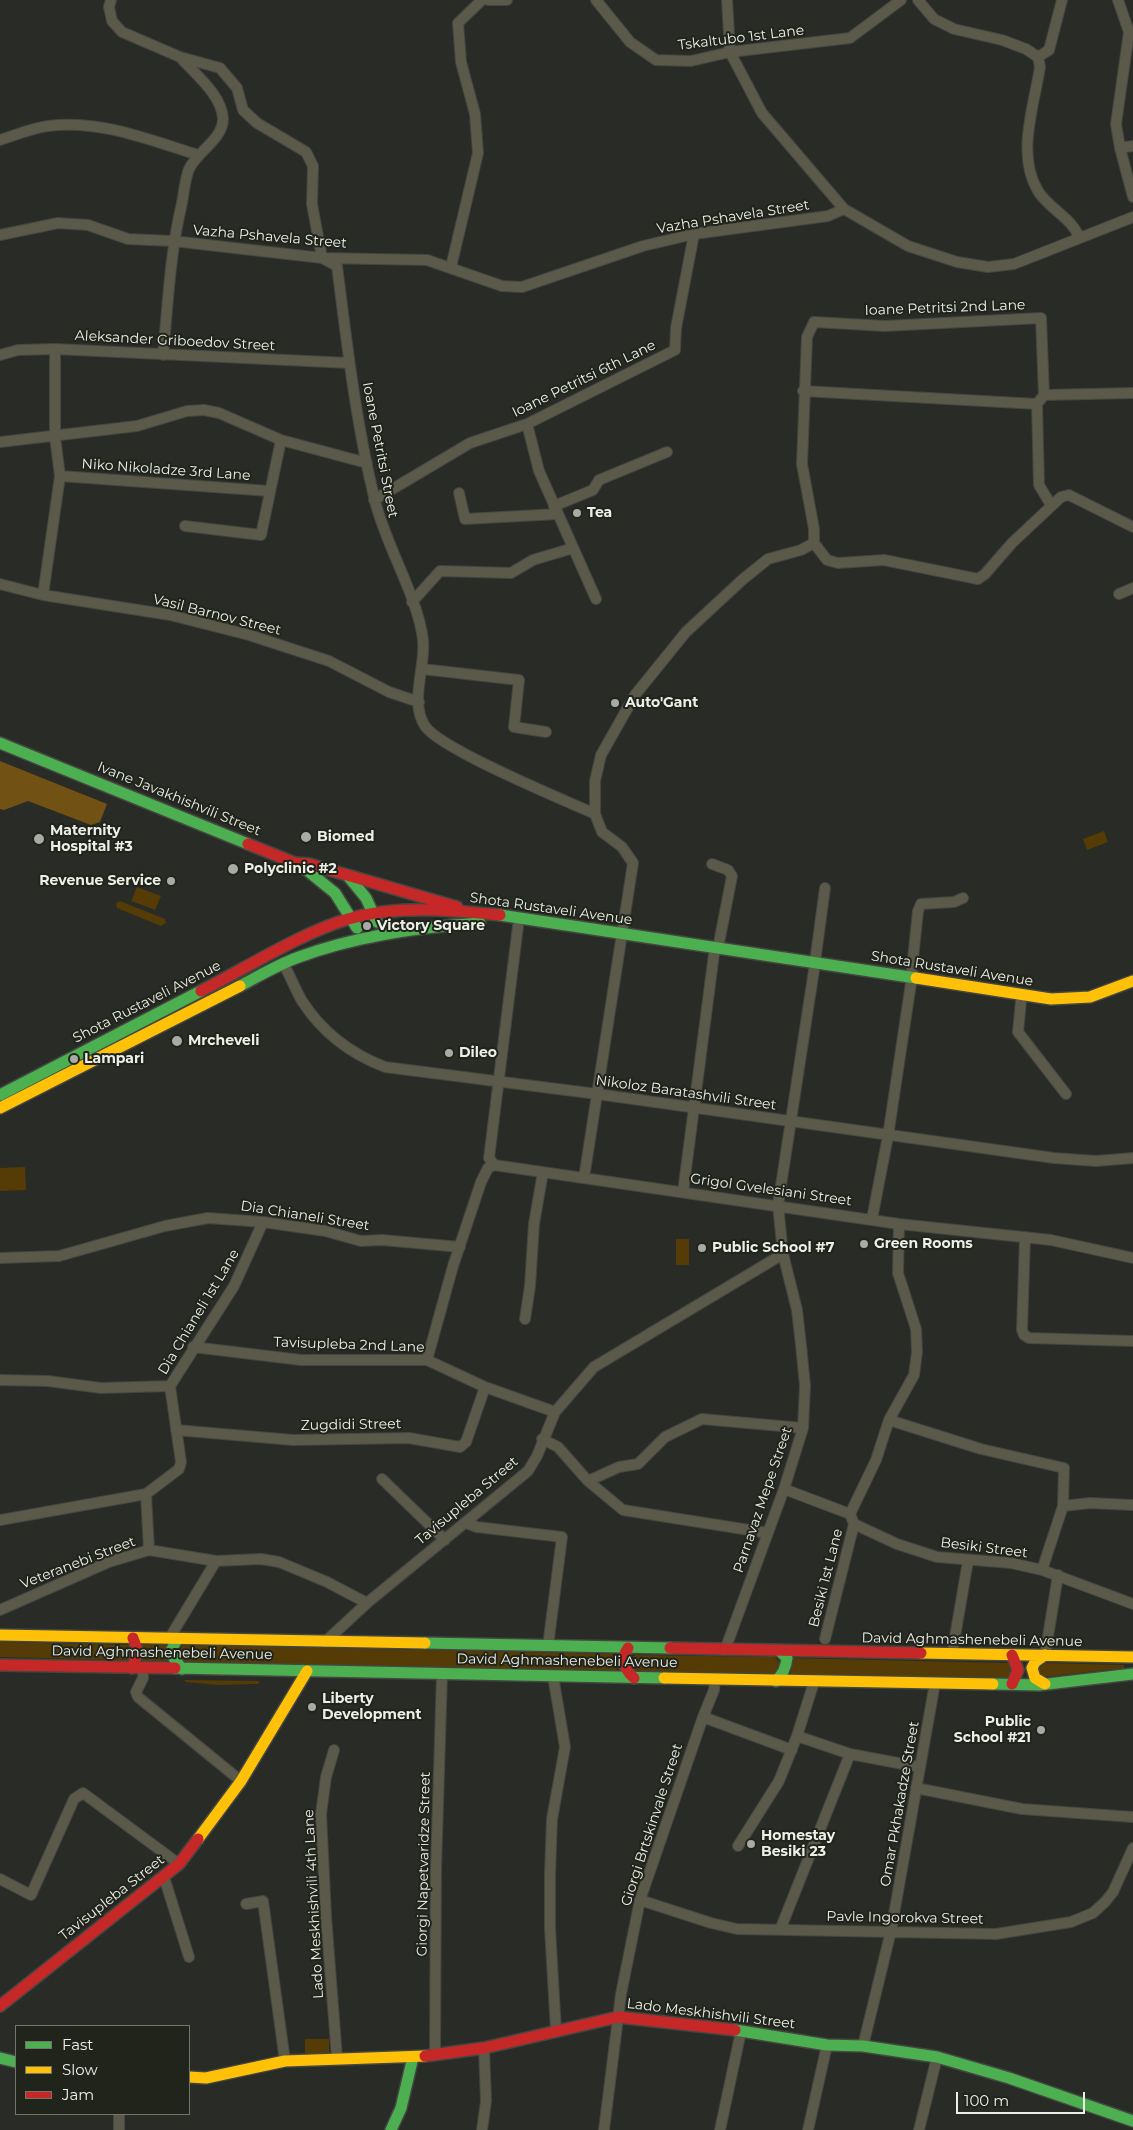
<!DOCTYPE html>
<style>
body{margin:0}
#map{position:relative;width:1133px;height:2130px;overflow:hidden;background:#292b26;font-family:Montserrat,sans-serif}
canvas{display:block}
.legend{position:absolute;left:15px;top:2025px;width:175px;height:90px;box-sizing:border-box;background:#20241a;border:1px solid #72756c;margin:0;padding:6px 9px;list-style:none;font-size:15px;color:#ecefe8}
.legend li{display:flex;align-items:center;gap:10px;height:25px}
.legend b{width:25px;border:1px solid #72756c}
.scale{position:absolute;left:956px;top:2092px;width:129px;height:22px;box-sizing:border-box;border:2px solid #ecefe8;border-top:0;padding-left:6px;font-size:15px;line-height:18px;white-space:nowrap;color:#ecefe8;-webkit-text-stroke:4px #20241a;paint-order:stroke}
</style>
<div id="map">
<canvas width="1133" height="2130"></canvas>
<ul class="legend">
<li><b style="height:6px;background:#4caf50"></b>Fast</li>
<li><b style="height:6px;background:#ffc107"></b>Slow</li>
<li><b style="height:6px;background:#c62828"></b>Jam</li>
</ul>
<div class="scale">100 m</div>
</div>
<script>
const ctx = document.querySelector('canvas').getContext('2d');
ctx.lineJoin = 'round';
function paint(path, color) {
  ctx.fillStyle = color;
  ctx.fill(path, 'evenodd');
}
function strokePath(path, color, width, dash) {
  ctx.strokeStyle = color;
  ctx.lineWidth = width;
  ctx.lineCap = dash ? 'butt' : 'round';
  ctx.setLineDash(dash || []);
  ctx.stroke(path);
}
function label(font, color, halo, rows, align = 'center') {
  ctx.font = font + ' Montserrat,sans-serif';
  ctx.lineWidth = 4;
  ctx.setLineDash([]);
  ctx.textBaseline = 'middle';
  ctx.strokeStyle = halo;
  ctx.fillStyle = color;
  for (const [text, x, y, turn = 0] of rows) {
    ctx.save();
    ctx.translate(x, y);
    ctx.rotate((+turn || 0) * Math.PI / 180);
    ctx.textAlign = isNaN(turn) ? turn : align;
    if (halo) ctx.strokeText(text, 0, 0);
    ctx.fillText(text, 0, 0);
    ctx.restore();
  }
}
paint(new Path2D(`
 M1104,831L1108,842L1087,850L1083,839Z
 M137,887L161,896L155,910L131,901Z
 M120,901L165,919L166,923L161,926L117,908L116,903Z
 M25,1167L26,1190L0,1191V1168Z
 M676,1239H689V1265H676Z
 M0,1642L127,1645L131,1646L130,1660L0,1657Z
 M141,1645H169L168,1662L141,1661Z
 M183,1645L615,1654L618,1657V1668L615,1671L182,1662L178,1652Z
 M636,1655L775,1657L780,1664L775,1674L635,1671L630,1664L633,1656Z
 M792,1658L1009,1663L1014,1667L1008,1678L791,1674Z
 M1044,1663L1124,1665V1668L1042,1677L1039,1668Z
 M184,1680L260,1681L258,1684L218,1685L186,1682Z
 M305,2039H329V2054L305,2053Z`), '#553b05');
paint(new Path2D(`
 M0,761L107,804L100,822L91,825L28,801L4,810L0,809Z`), '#725214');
const street = new Path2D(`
 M111,0L109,7L112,21L122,32L180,57L220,68L237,88L243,110L257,123L306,152L313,166L312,204L322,258L337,266C347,344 356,424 375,501C386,546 418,597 423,640C426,666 409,702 425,726C440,749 564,800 595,814
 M488,0H507
 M596,0L630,42L656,60L691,61L730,52L850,38L901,0
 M727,0L730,52L762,113L844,209
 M918,0L934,19L954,29L1002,40L1026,49L1038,57L1040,67C1034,106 1016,155 1038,191C1049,209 1071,217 1079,237
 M1118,0L1129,32L1116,124L1120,148L1133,197
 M1038,57L1049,50L1062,0
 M0,140C16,135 32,128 48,126C99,119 150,140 198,155
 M1120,148L1133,146
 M0,235L58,223L88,225L128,239L173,241L322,258L427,260L502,286L522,287L643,246L694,234L828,216L844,209L908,246L957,262L988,267L1014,264L1133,217
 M451,267L478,153L475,114L461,62L458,23L482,0
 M0,355L18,350L55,349L349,363
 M163,355C168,303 170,253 182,203C184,192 185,179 189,169C197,152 223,139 223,119C222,95 195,74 180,57
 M803,391L1037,404
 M1044,395L1133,393
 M527,424L539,471L596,599
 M0,442L137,426L187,411L204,410L219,413L281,440L367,463
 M60,476L269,491
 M459,493L465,519L558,514
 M374,500L470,443L527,424L675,350L676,328L694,234
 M554,506L593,490L599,480L667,452
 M185,526L261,535L281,440
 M814,543L827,560L838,563L884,560L978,579L985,574L1012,543L1061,497L1069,495L1133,527
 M0,584L43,595L170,615L249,635L329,661L389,692L419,702
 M1119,594L1133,588
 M43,595L60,476L55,437V349
 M412,602L440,571L511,573L533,560L573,548
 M422,669L519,680L514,727L546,732
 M712,864L728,870L732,876L718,948
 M815,962L825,888
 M283,963C290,975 295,989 302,1001C322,1032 351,1054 385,1067L597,1094L1054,1158L1096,1161L1133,1158
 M911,978L918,911L921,904L954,902L963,898
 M1021,1001L1018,1032L1066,1094
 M494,1165L489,1158L518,926
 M584,1178L633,863L622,847L602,832L595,814V781L601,755L635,695L686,632L742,580L768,559L801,550L814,543V529L802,464L807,337L814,322L885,326L1041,318L1044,395L1037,404L1039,485L1051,505
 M683,1192L714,954
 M872,1219L888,1136L911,983
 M1025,1237L1022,1330L1024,1335L1029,1338L1133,1341
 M0,1258L59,1256L165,1226L208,1218L263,1222L325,1231L361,1241L382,1240L460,1247
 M525,1319L530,1286L534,1224L543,1172
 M193,1347L301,1360H427L485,1387L555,1412
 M427,1360L453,1266L481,1182L488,1168L494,1165L899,1224L1051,1240L1133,1258
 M0,1380L48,1381L101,1388L170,1386
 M889,1420L981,1449L1064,1468L1063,1506L1042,1570
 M176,1430L293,1440L409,1438L460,1447L466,1442L485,1387
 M542,1439L558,1447L588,1481L623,1510L768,1533
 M382,1479L445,1540
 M588,1481L619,1467L638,1464L665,1437L702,1419L803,1428
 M784,1489L850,1514L854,1524L897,1544L937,1557L1011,1563L1042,1570L1133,1604
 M146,1494L149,1550
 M1063,1506L1090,1503L1133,1505
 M850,1514L876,1460L889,1420L914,1375L917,1352L916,1329L898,1273L899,1224
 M0,1520L146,1494L179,1469L181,1462L170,1386L234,1286L263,1222
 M466,1523L477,1527L562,1537L548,1646
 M0,1610L109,1562L149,1550L216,1561L261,1559L279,1562L327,1582L367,1603
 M169,1639L216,1561
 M825,1639L854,1524
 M325,1642L367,1603L528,1471L537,1456L555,1412L594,1367L783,1254
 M725,1650L784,1489L803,1428L805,1386L801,1345L797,1310L783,1254L778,1205L814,970
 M952,1654L968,1561
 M1045,1655L1058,1575
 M143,1668V1678L136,1692L138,1697L241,1781
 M553,1676L565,1747L552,1819L550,1874V1928L556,2031
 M703,1717L792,1750
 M797,1736L850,1754L919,1767
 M334,1750L326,1777L321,1814L326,1916L337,2058
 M916,1788L1022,1809L1133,1817
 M738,1846L779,1781L797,1736L814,1682
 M164,1877L189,1957
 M0,1879L31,1895L74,1799L83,1793L179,1864
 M640,1900L711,1923L737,1929L996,1934L1071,1922L1093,1913L1105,1902L1113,1892L1133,1848
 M246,1904L263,1901L285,2061
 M780,1930L850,1754
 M863,2046L891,1931L935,1683
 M435,2054L436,1869L442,1674
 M119,2114V2130
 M482,2130L486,2101L484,2048
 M604,2130L621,1994L640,1900L703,1717L714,1690L715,1680
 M720,2130L741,2031
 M808,2130L827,2045
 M919,2130L937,2057`);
const fast = new Path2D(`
 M0,743L248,844
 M303,867L335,893L357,928
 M348,876L366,898L377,922
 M500,915L916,978
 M240,986C259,976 279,964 299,957C356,936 419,927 480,923
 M0,1095L201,991
 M177,1639L170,1653L182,1669
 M425,1643L670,1648
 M175,1668L664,1678
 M776,1681C783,1674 786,1668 787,1658L781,1652
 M993,1684L1039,1685L1133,1674
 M735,2030L827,2045L863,2046L937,2057L1009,2078L1133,2121
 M0,2058L16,2062
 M391,2130L401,2108L413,2057`);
const slow = new Path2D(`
 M916,978L1051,999L1090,997L1133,981
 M0,1108L240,986
 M0,1635L425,1643
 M921,1653L1133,1657
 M1045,1655L1035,1662L1032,1668L1035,1678L1045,1684
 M664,1678L993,1684
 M198,1839L241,1781L307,1671
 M189,2077L206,2078L285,2061L425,2056`);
const jam = new Path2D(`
 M248,844L295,863L309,864L457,907
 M201,991C246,968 301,933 348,919C397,905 451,910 500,915
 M628,1648C620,1660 624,1669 634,1678
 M670,1648L921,1653
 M1012,1655L1018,1670L1012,1684
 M0,1665L175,1668
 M132,1668L138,1652L133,1638
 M0,2006L179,1864L198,1839
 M425,2056L484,2048L618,2017L735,2030`);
strokePath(street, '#444642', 12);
strokePath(fast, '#444642', 14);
strokePath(slow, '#444642', 14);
strokePath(jam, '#444642', 14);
strokePath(street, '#5b594a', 10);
strokePath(fast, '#4caf50', 11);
strokePath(slow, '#ffc107', 11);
strokePath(jam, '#c62828', 11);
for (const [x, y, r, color] of [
 [577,513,5,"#a8aaa4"],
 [615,703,5,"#a8aaa4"],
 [306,837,6,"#a8aaa4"],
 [39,839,6,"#a8aaa4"],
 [233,869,6,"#a8aaa4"],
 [171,881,5,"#a8aaa4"],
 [367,926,5,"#a8aaa4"],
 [177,1041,6,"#a8aaa4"],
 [449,1053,5,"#a8aaa4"],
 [74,1059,5,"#a8aaa4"],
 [864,1244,5,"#a8aaa4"],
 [702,1248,5,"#a8aaa4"],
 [312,1707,5,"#a8aaa4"],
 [1041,1730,5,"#a8aaa4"],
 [751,1844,5,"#a8aaa4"]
]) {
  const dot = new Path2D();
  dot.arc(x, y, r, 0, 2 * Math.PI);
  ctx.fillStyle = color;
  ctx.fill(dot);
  strokePath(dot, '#20241a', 2);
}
label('14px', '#ecefe8', '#20241a', [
 ["Tskaltubo 1st Lane",741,38,-7],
 ["Vazha Pshavela Street",733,217,-9],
 ["Vazha Pshavela Street",270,237,5],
 ["Ioane Petritsi 2nd Lane",945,308,-2],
 ["Aleksander Griboedov Street",175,341,3],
 ["Ioane Petritsi 6th Lane",584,379,-26],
 ["Ioane Petritsi Street",380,450,79],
 ["Niko Nikoladze 3rd Lane",166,470,4],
 ["Vasil Barnov Street",217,615,14],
 ["Ivane Javakhishvili Street",179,799,22],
 ["Shota Rustaveli Avenue",551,909,8],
 ["Shota Rustaveli Avenue",952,969,9],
 ["Shota Rustaveli Avenue",147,1002,-27],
 ["Nikoloz Baratashvili Street",686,1093,8],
 ["Grigol Gvelesiani Street",771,1190,8],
 ["Dia Chianeli Street",305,1216,9],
 ["Dia Chianeli 1st Lane",199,1312,-59],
 ["Tavisupleba 2nd Lane",349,1345,2],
 ["Zugdidi Street",351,1425,-1],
 ["Parnavaz Mepe Street",763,1500,-71],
 ["Tavisupleba Street",467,1501,-40],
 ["Besiki Street",984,1548,7],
 ["Veteranebi Street",78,1563,-21],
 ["Besiki 1st Lane",826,1578,-76],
 ["David Aghmashenebeli Avenue",972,1640,1],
 ["David Aghmashenebeli Avenue",162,1653,1],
 ["David Aghmashenebeli Avenue",567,1661,1],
 ["Omar Pkhakadze Street",900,1804,-80],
 ["Giorgi Brtskinvale Street",652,1825,-72],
 ["Giorgi Napetvaridze Street",424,1864,-89],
 ["Tavisupleba Street",112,1898,-38],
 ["Lado Meskhishvili 4th Lane",314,1904,-93],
 ["Pavle Ingorokva Street",905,1918,1],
 ["Lado Meskhishvili Street",711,2014,7]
]);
label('bold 14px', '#ecefe8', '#20241a', [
 ["Tea",587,513],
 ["Auto'Gant",625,703],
 ["Maternity",50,831],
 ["Hospital #3",50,847],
 ["Biomed",317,837],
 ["Polyclinic #2",244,869],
 ["Revenue Service",161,881,"right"],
 ["Victory Square",377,926],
 ["Mrcheveli",188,1041],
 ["Dileo",459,1053],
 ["Lampari",84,1059],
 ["Green Rooms",874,1244],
 ["Public School #7",712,1248],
 ["Liberty",322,1699],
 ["Development",322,1715],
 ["Public",1031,1722,"right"],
 ["School #21",1031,1738,"right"],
 ["Homestay",761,1836],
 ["Besiki 23",761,1852]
], 'left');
</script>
